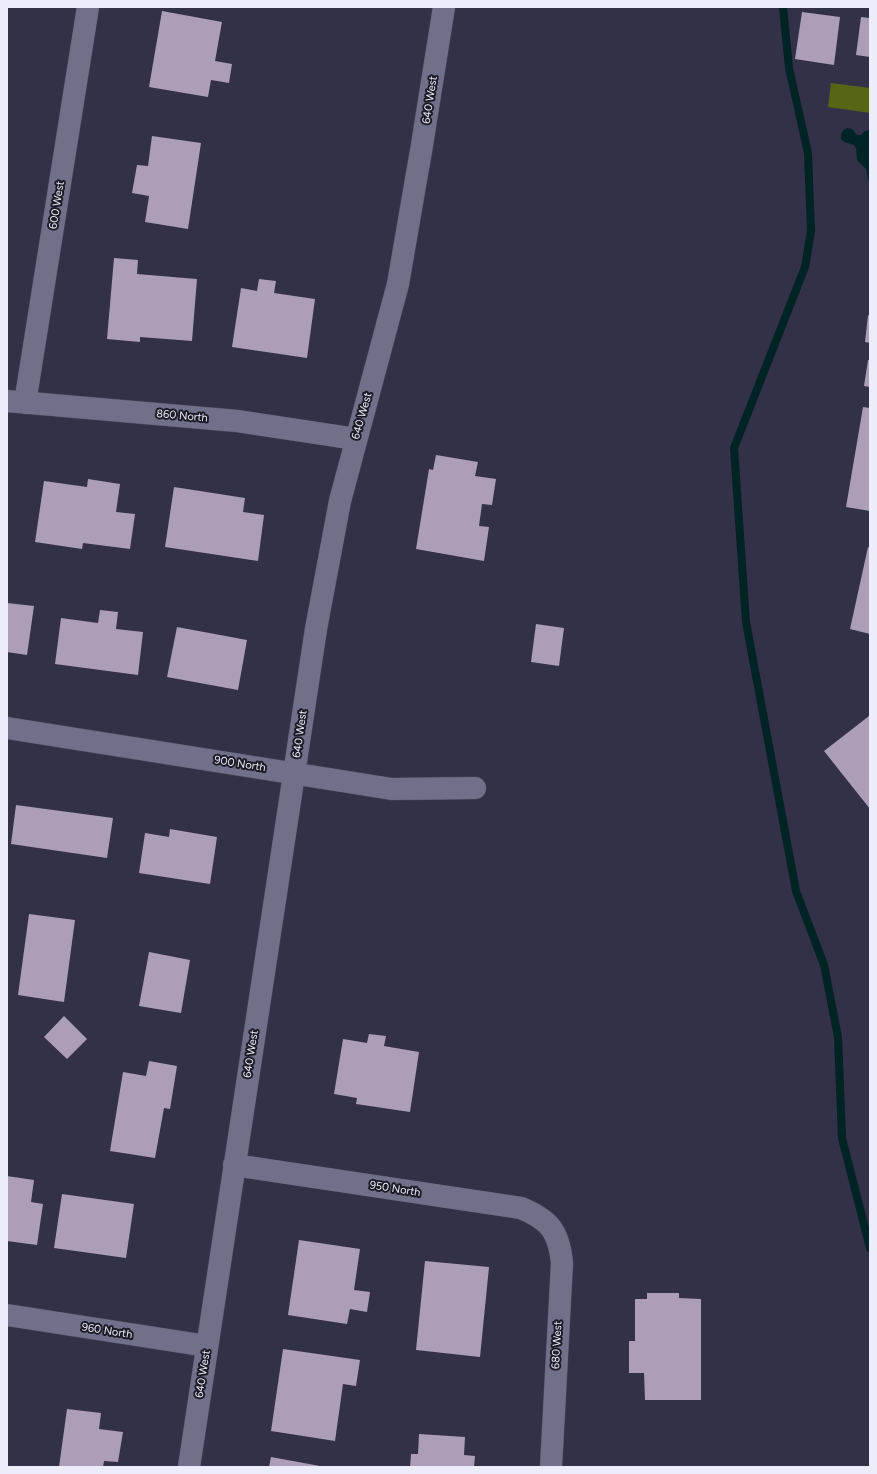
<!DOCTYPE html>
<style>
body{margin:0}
#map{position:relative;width:877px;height:1474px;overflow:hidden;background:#323148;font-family:Figtree,sans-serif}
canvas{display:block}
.frame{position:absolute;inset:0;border:8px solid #ececfb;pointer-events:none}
</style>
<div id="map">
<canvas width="877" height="1474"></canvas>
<div class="frame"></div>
</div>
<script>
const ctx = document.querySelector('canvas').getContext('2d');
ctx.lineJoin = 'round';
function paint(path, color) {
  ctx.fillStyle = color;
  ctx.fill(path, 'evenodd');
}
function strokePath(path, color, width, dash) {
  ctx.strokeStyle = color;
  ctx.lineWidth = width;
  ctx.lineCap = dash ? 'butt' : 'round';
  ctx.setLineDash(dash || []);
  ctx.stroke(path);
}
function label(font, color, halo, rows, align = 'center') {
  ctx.font = font + ' Figtree,sans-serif';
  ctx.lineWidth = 4;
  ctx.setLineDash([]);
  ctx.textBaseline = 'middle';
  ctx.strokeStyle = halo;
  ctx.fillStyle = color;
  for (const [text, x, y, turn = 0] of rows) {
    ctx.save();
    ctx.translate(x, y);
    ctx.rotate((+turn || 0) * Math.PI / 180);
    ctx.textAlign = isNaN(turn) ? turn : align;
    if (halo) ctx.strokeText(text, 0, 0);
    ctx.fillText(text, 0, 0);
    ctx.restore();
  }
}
paint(new Path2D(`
 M831,83L870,88V113L828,107Z`), '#566615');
paint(new Path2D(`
 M847,128L852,129L857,135H861L865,131L870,130V187L866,169L857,160L856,148L854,145L844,142L841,139C841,133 842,130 847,128Z`), '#002325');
strokePath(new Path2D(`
 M783,7L789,68L808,153L811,231L805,267L734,448L746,622L796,891L824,965L838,1037L842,1138L870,1248`), '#002325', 8);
paint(new Path2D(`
 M162,11L222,22L215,61L232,64L229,83L211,80L208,97L149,87Z
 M802,12L840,17L834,65L795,59Z
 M861,17L870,18V57L856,55Z
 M152,136L201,143L188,229L145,222L149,196L132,193L137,165L148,166Z
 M114,258L138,260L137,274L197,279L192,341L140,337V342L107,339Z
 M259,279L276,281L274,293L315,299L307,358L232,347L241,288L257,291Z
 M868,315L870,316V343L865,342Z
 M868,360H870V387L864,386Z
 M863,407L870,408V511L846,507Z
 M436,455L478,462L475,476L496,479L492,505L482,504L479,526L489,527L484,561L416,549L429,469L433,470Z
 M88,479L120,484L116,512L135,514L130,549L83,543L82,549L35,542L44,481L87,487Z
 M174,487L245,498L243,512L264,515L258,561L165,547Z
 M868,547L870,548V634L850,629Z
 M7,603L34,606L27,655L7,652Z
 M100,610L118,612L116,629L143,632L138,675L55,664L61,618L98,623Z
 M536,624L564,628L559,666L531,662Z
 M177,627L247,640L238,690L167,677Z
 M869,716L870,717V809L824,751Z
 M16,805L113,818L107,858L11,844Z
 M170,829L217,837L210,884L139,873L145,833L169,837Z
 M29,914L75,920L64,1002L18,995Z
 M149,952L190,960L181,1013L139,1006Z
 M64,1016L87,1039L67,1059L44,1037Z
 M369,1034L386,1036L384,1046L419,1052L410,1112L356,1104L357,1098L334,1094L343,1039L367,1043Z
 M149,1061L177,1066L170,1109L164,1108L155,1158L110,1151L123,1072L146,1076Z
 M7,1176L34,1180L31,1202L43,1204L37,1245L7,1241Z
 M62,1194L134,1204L126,1258L54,1248Z
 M299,1240L360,1249L354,1290L370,1292L367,1312L350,1309L347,1324L288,1315Z
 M425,1261L489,1267L480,1357L416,1350Z
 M647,1293H679V1298L701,1299V1400H645L644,1373H629V1341H635V1299H647Z
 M283,1349L360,1360L356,1386L343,1384L335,1441L271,1431Z
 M67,1409L101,1413L99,1429L123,1432L118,1462L104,1461L103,1467H59Z
 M419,1434L465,1437L464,1455L475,1456L474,1467H410L411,1454H418Z
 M271,1457L320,1466V1467H269Z`), '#ad9eb7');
const minor = new Path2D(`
 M7,401L237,421L356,439
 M25,403L88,7
 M7,728L392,789L475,788
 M234,1165L521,1208C550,1220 559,1232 562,1263L551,1467
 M7,1315L207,1346
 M189,1467L316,629L340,501L398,284L422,145L444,7`);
strokePath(minor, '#4c4c5f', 23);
strokePath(minor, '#71708a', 22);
label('11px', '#ececfb', '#1b1a25', [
 ["640 West",430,100,-81],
 ["600 West",57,205,-81],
 ["860 North",182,416,5],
 ["640 West",362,416,-74],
 ["640 West",300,734,-82],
 ["900 North",240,764,9],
 ["640 West",251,1054,-81],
 ["950 North",395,1189,9],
 ["960 North",107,1331,9],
 ["680 West",557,1345,-87],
 ["640 West",203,1374,-81]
]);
</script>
